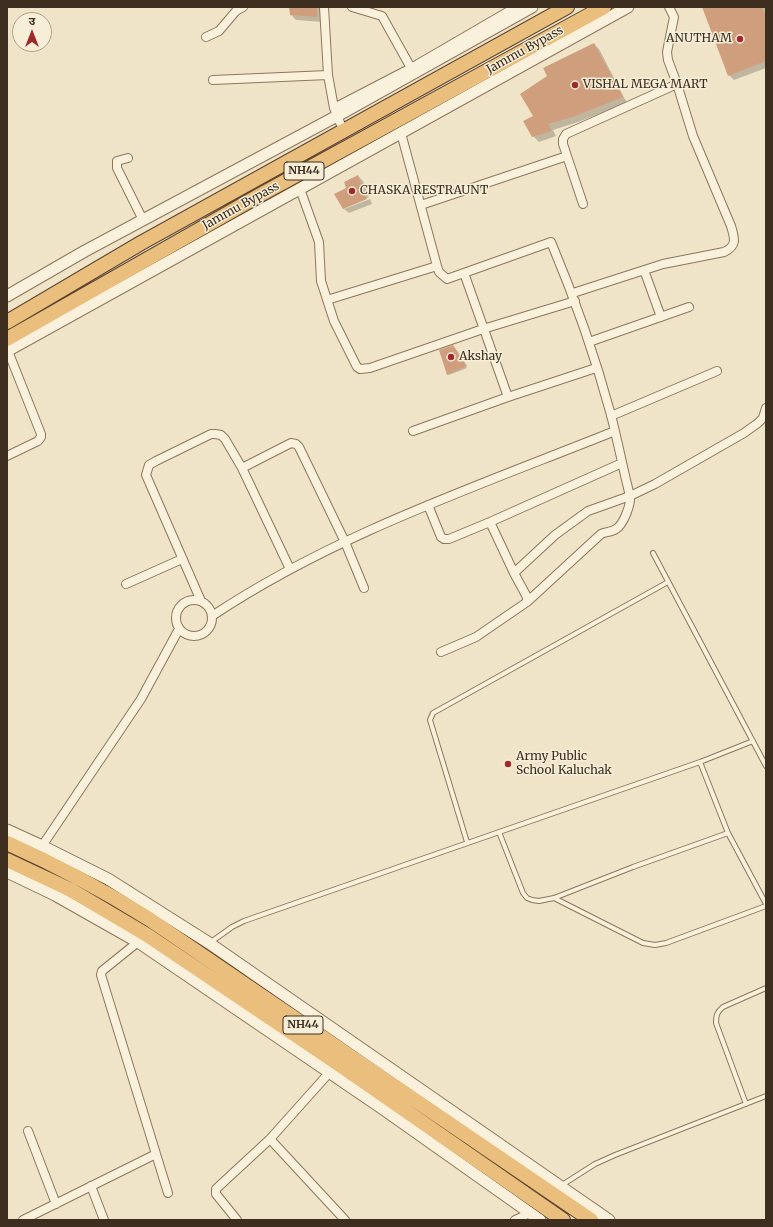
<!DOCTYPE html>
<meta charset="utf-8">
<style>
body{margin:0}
#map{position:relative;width:773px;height:1227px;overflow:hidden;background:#f0e4c8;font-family:Merriweather,"Noto Sans Devanagari",serif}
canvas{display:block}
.frame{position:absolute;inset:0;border:8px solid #3d2e20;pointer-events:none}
.north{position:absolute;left:12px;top:12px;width:40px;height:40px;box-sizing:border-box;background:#f7eed8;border:1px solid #ada18e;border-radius:50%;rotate:0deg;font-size:11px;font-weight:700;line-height:16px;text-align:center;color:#3d2e20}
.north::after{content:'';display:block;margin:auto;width:14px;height:18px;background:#9e2a2b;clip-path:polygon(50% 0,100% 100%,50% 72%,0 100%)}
</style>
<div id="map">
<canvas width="773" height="1227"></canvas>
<div class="frame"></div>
<div class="north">उ</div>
</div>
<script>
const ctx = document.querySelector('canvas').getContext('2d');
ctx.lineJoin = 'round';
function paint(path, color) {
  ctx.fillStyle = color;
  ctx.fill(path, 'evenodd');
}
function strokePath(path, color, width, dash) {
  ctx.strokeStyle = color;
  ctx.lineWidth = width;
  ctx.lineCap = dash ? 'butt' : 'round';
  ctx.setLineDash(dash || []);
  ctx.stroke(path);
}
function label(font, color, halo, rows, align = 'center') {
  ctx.font = font + ' Merriweather,serif';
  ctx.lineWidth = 3;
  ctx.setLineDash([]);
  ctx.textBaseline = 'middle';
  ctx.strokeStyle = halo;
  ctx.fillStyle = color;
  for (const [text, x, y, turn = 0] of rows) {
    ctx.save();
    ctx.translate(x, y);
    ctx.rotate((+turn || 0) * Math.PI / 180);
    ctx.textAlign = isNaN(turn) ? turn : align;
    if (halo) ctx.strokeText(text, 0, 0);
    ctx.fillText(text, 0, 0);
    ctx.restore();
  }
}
paint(new Path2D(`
 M290,7H321L322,22L296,20L291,15Z
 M703,7H765L766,10V68L734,80L729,75Z
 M594,44L599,49L627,103L578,122L553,130L556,136L539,142L533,136L535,116Z
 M358,176L363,181L369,197L344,207L347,188Z
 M370,199L372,204L349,213L344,209Z
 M455,348L467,368L449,375L448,374Z`), '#0003');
paint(new Path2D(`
 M289,7H317V17L290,15Z
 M702,7H762L766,17V61L728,76Z
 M594,43L623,97L573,117L548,124L552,131L532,137L523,121L533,116L520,94L547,76L543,68Z
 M358,175L367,199L343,209L334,194L346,188L344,182Z
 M453,345L467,366L447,375L439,350Z`), '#cf9f7d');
const service = new Path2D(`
 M653,553L766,766
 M700,762L728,833L766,904
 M499,832L523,893L527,898L532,900L539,901L554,898L633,867L728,833
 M467,842L430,720L433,713L668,582
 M554,898L643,943L655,945L666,943L766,906
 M211,942L232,927L244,921L700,762L753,741
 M746,1104L716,1023C716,1015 717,1012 723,1007L766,988
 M562,1185L595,1164L615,1155L766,1096`);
const minor = new Path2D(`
 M324,7L328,75L334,108L343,130
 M352,7L382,16L411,68
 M206,37L219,31L236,11L243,7
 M213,80L328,75
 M334,108L411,68L516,7
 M128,158L117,161V168L143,220
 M300,189L319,242L321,281L334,321L357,367L360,369L370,368L483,329L575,301
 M583,204L563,144V139L566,134L677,84
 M421,205L567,156
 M437,266L439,272L447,279L551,242C575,299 595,356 611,415C618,442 623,469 630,496L588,511L555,535L514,573
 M644,270L661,317
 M464,273L508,397
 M573,293L663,264L724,252C737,246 735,239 731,226L693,136L677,84L668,60L667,52L674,17L669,7
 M327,300L437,266L401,133
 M589,342L689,307
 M611,416L717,371
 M413,431L508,397L596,368
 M7,456L38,441L41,437V434L8,351
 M242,468L291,443L296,444L299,447L345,542L364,588
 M428,505L441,537L444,539H449L490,522L622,463
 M126,584L182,559
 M176 618a18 18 0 1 1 36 0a18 18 0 1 1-36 0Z
 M201,601L146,475L149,465L156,461L211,434H215L221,435L225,439L242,468L290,569
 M527,602L601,534C605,532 612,532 616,529C624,524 631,504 630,496L655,484L744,433L758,423L763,418L766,408
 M212,616C335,534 478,486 615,431
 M441,652L476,637L527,602V597L514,573L490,522
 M42,846L141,699L179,629
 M138,942L102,971L101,975L168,1193
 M28,1131L56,1204
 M270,1139L345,1220
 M91,1186L104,1220
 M23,1220L156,1154
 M237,1220L216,1194V1189L270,1139L329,1073
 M515,1220L530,1213`);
const tertiary = new Path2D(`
 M7,296L85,251L337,116L532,7
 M7,351L628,7
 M7,830L42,846L108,879L209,943L609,1220
 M7,872L55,895L138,942L383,1109L540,1220`);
const trunk = new Path2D(`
 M7,322L141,243L567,7
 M7,339L260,195L604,7
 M7,843C56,865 103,890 149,919L591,1220
 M7,860L71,890L147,935L337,1063L563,1220`);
strokePath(service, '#8d765c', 6);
strokePath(minor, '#8d765c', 10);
strokePath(tertiary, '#8d765c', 13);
strokePath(trunk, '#5b4430', 16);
strokePath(service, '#faf1dc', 4);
strokePath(minor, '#faf1dc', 8);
strokePath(tertiary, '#faf1dc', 11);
strokePath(trunk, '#eabe7c', 14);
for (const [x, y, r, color] of [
 [740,39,4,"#9e2a2b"],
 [575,85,4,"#9e2a2b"],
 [352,191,4,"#9e2a2b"],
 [451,357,4,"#9e2a2b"],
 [508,764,4,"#9e2a2b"]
]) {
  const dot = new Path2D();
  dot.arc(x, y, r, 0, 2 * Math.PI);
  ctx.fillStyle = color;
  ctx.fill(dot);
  strokePath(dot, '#f7eed8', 1.5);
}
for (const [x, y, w] of [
 [304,171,40],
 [303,1025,40]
]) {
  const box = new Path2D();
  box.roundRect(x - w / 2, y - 9, w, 18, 3);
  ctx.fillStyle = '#f7eed8';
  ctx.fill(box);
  strokePath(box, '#3d2e20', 1);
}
label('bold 11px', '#3d2e20', null, [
 ["NH44",304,171],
 ["NH44",303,1025]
]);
label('12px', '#3d2e20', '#f7eed8', [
 ["ANUTHAM",732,39,"right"],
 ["VISHAL MEGA MART",583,85],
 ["CHASKA RESTRAUNT",360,191],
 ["Akshay",459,357],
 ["Army Public",516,757],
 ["School Kaluchak",516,771]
], 'left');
label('12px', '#3d2e20', '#f7eed8', [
 ["Jammu Bypass",525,50,-29],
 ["Jammu Bypass",241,206,-29]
]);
</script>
